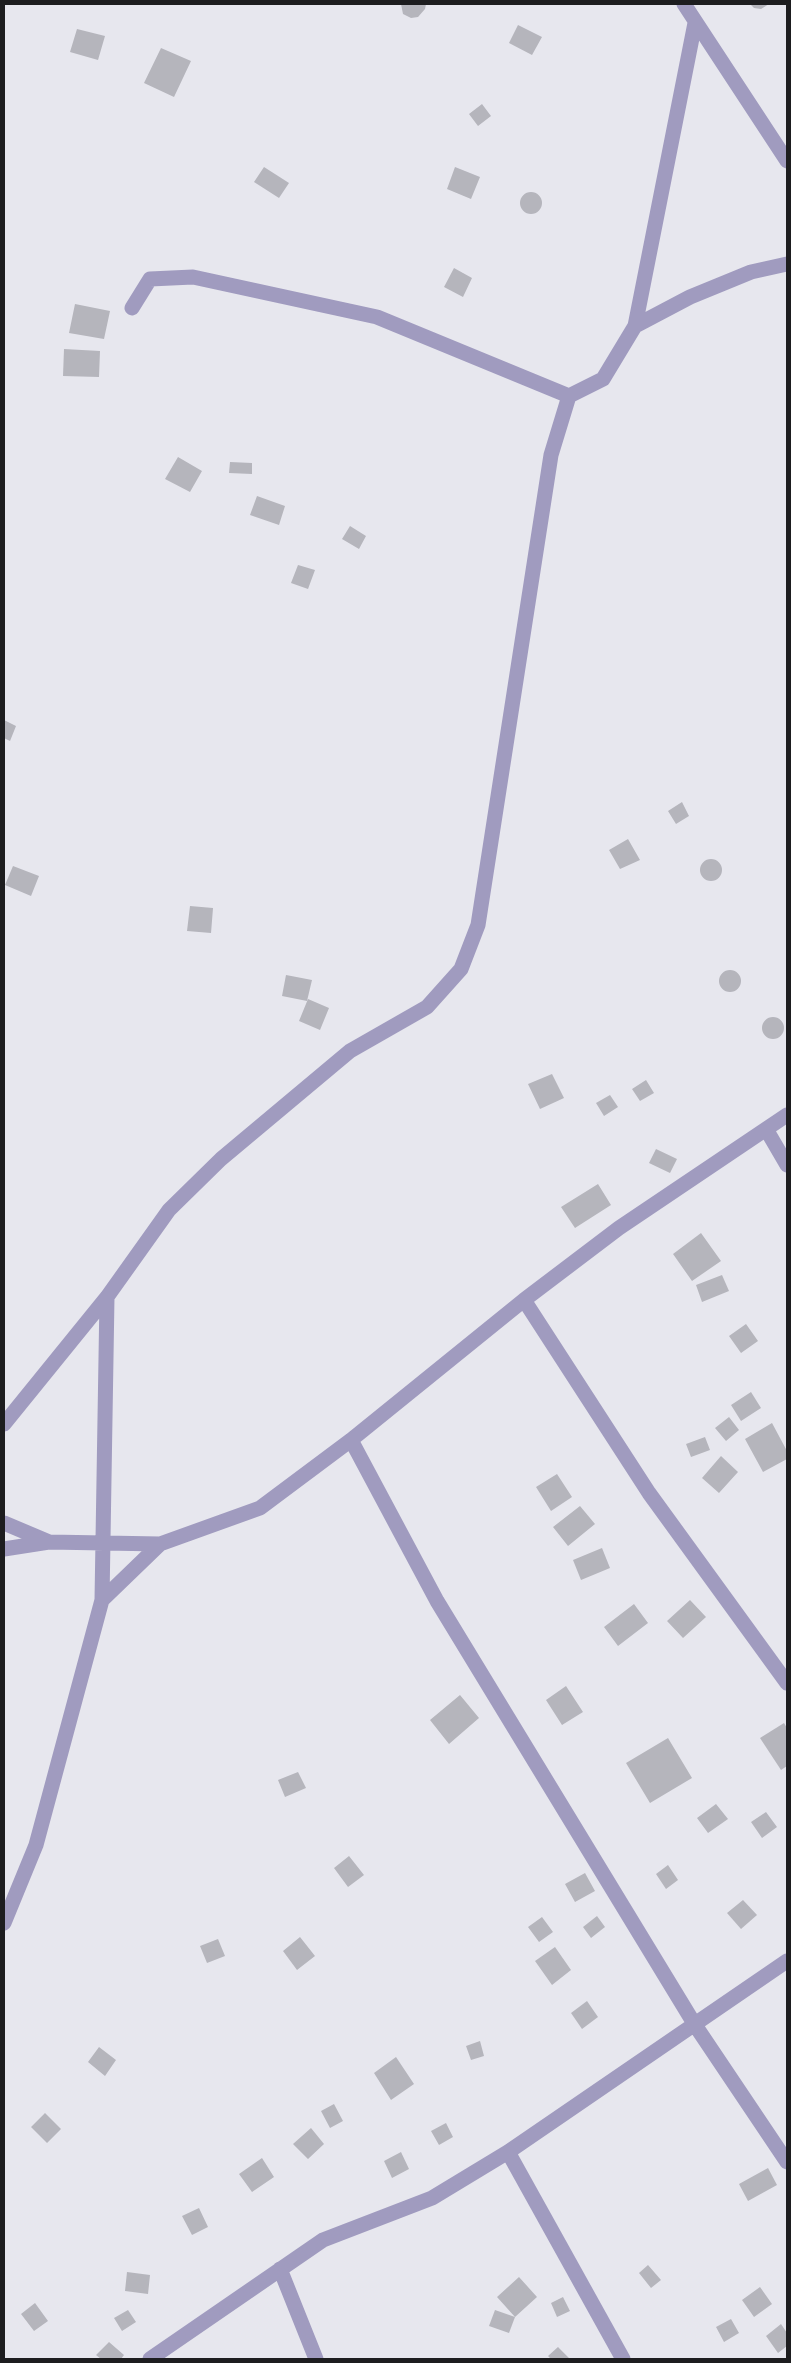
<!DOCTYPE html>
<style>
body{margin:0}
#map{position:relative;width:791px;height:2363px;overflow:hidden;background:#e7e7ee;font-family:"Varela Round",sans-serif}
canvas{display:block}
.frame{position:absolute;inset:0;border:5px solid #1d1d1f;pointer-events:none}
</style>
<div id="map">
<canvas width="791" height="2363"></canvas>
<div class="frame"></div>
</div>
<script>
const ctx = document.querySelector('canvas').getContext('2d');
ctx.lineJoin = 'round';
function paint(path, color) {
  ctx.fillStyle = color;
  ctx.fill(path, 'evenodd');
}
function strokePath(path, color, width, dash) {
  ctx.strokeStyle = color;
  ctx.lineWidth = width;
  ctx.lineCap = dash ? 'butt' : 'round';
  ctx.setLineDash(dash || []);
  ctx.stroke(path);
}
paint(new Path2D(`
 M401,4H426L425,9L418,17L411,18L403,14Z
 M750,4H769L761,9L754,8Z
 M518,25L542,37L532,55L509,43Z
 M77,29L105,36L98,60L70,52Z
 M161,48L191,61L174,97L144,83Z
 M482,104L491,116L478,126L469,114Z
 M264,167L289,183L279,198L254,182Z
 M455,167L480,177L471,199L447,189Z
 M520 203a11 11 0 1 1 22 0a11 11 0 1 1-22 0Z
 M454,268L472,278L463,297L444,287Z
 M75,304L110,311L104,339L69,333Z
 M64,349L100,351L99,377L63,376Z
 M178,457L202,471L190,492L165,479Z
 M230,462L252,463V474L229,473Z
 M257,496L285,506L279,525L250,515Z
 M350,526L366,536L359,549L342,539Z
 M298,565L315,570L308,589L291,583Z
 M4,720L16,726L10,741L4,738Z
 M682,802L689,816L676,824L668,811Z
 M628,839L640,860L620,869L609,850Z
 M700 870a11 11 0 1 1 22 0a11 11 0 1 1-22 0Z
 M13,866L39,876L31,896L5,885Z
 M190,906L213,908L211,933L187,931Z
 M719 981a11 11 0 1 1 22 0a11 11 0 1 1-22 0Z
 M286,975L312,980L307,1001L282,996Z
 M308,999L329,1008L320,1030L299,1021Z
 M762 1028a11 11 0 1 1 22 0a11 11 0 1 1-22 0Z
 M552,1074L564,1098L540,1109L528,1084Z
 M646,1080L654,1093L640,1101L632,1089Z
 M610,1095L618,1107L604,1116L596,1103Z
 M656,1149L677,1159L670,1173L649,1163Z
 M598,1184L611,1205L575,1228L561,1207Z
 M701,1233L721,1261L692,1281L673,1254Z
 M722,1275L729,1291L702,1302L696,1285Z
 M746,1324L758,1341L741,1353L729,1336Z
 M751,1392L761,1408L741,1421L731,1405Z
 M729,1417L739,1430L726,1441L715,1428Z
 M772,1423L787,1451V1459L763,1472L745,1439Z
 M705,1437L710,1450L691,1457L686,1444Z
 M721,1456L738,1472L719,1493L702,1478Z
 M557,1474L572,1497L551,1511L536,1487Z
 M580,1506L595,1524L568,1546L553,1527Z
 M602,1548L610,1568L581,1580L573,1560Z
 M690,1600L706,1617L683,1638L667,1621Z
 M634,1604L648,1623L618,1646L604,1627Z
 M566,1686L583,1712L562,1725L546,1700Z
 M460,1695L479,1718L449,1744L430,1720Z
 M784,1723L787,1728V1766L781,1770L760,1738Z
 M668,1738L692,1778L650,1803L626,1763Z
 M298,1772L306,1788L285,1797L278,1780Z
 M716,1804L728,1819L708,1833L697,1818Z
 M766,1812L777,1827L762,1838L751,1822Z
 M349,1856L364,1875L348,1887L334,1868Z
 M668,1865L678,1880L666,1889L656,1874Z
 M585,1873L595,1891L575,1902L565,1884Z
 M743,1900L757,1915L741,1929L727,1913Z
 M597,1916L605,1927L591,1938L583,1927Z
 M542,1917L553,1932L539,1942L528,1927Z
 M300,1937L315,1956L297,1970L283,1951Z
 M218,1939L225,1956L207,1963L200,1946Z
 M555,1947L571,1970L552,1985L535,1961Z
 M587,2001L598,2017L582,2029L571,2013Z
 M480,2041L484,2056L471,2060L466,2046Z
 M99,2047L116,2060L105,2076L88,2062Z
 M396,2057L414,2084L391,2100L374,2073Z
 M334,2104L343,2121L330,2128L321,2111Z
 M45,2113L61,2129L47,2143L31,2127Z
 M446,2123L453,2137L439,2145L431,2131Z
 M311,2128L324,2144L308,2159L293,2144Z
 M401,2152L409,2169L392,2178L384,2161Z
 M262,2158L274,2177L252,2192L239,2174Z
 M768,2168L777,2185L748,2201L739,2184Z
 M199,2208L208,2227L192,2235L182,2216Z
 M648,2265L661,2280L651,2288L639,2273Z
 M127,2272L150,2275L148,2294L125,2291Z
 M519,2277L537,2297L515,2317L497,2297Z
 M760,2287L772,2304L754,2317L742,2300Z
 M563,2297L570,2311L557,2317L551,2303Z
 M35,2303L48,2321L34,2331L21,2314Z
 M128,2310L136,2322L122,2331L114,2318Z
 M495,2310L515,2317L509,2333L489,2326Z
 M731,2319L739,2333L724,2342L716,2327Z
 M781,2324L787,2333V2346L778,2353L766,2336Z
 M109,2342L124,2355L121,2359H101L96,2355Z
 M558,2347L569,2358L567,2359H551L548,2356Z`), '#b5b5bc');
strokePath(new Path2D(`
 M684,4L787,161
 M132,308L150,279L193,277L377,317L569,396
 M635,326L695,23
 M766,1129L787,1165
 M524,1300L649,1493L787,1683
 M4,1424L107,1297L169,1210L221,1159L350,1051L427,1007L461,969L478,925L551,455L569,396L603,379L635,326L690,297L751,272L787,264
 M351,1440L437,1601L695,2025L787,2162
 M4,1523L49,1542
 M4,1549L49,1542L160,1544L260,1508L351,1440L524,1300L619,1228L787,1115
 M102,1600L107,1297
 M4,1923L36,1845L102,1600L160,1544
 M508,2152L623,2359
 M280,2269L316,2359
 M150,2359L323,2240L432,2198L508,2152L787,1961`), '#a09bbf', 15);
</script>
